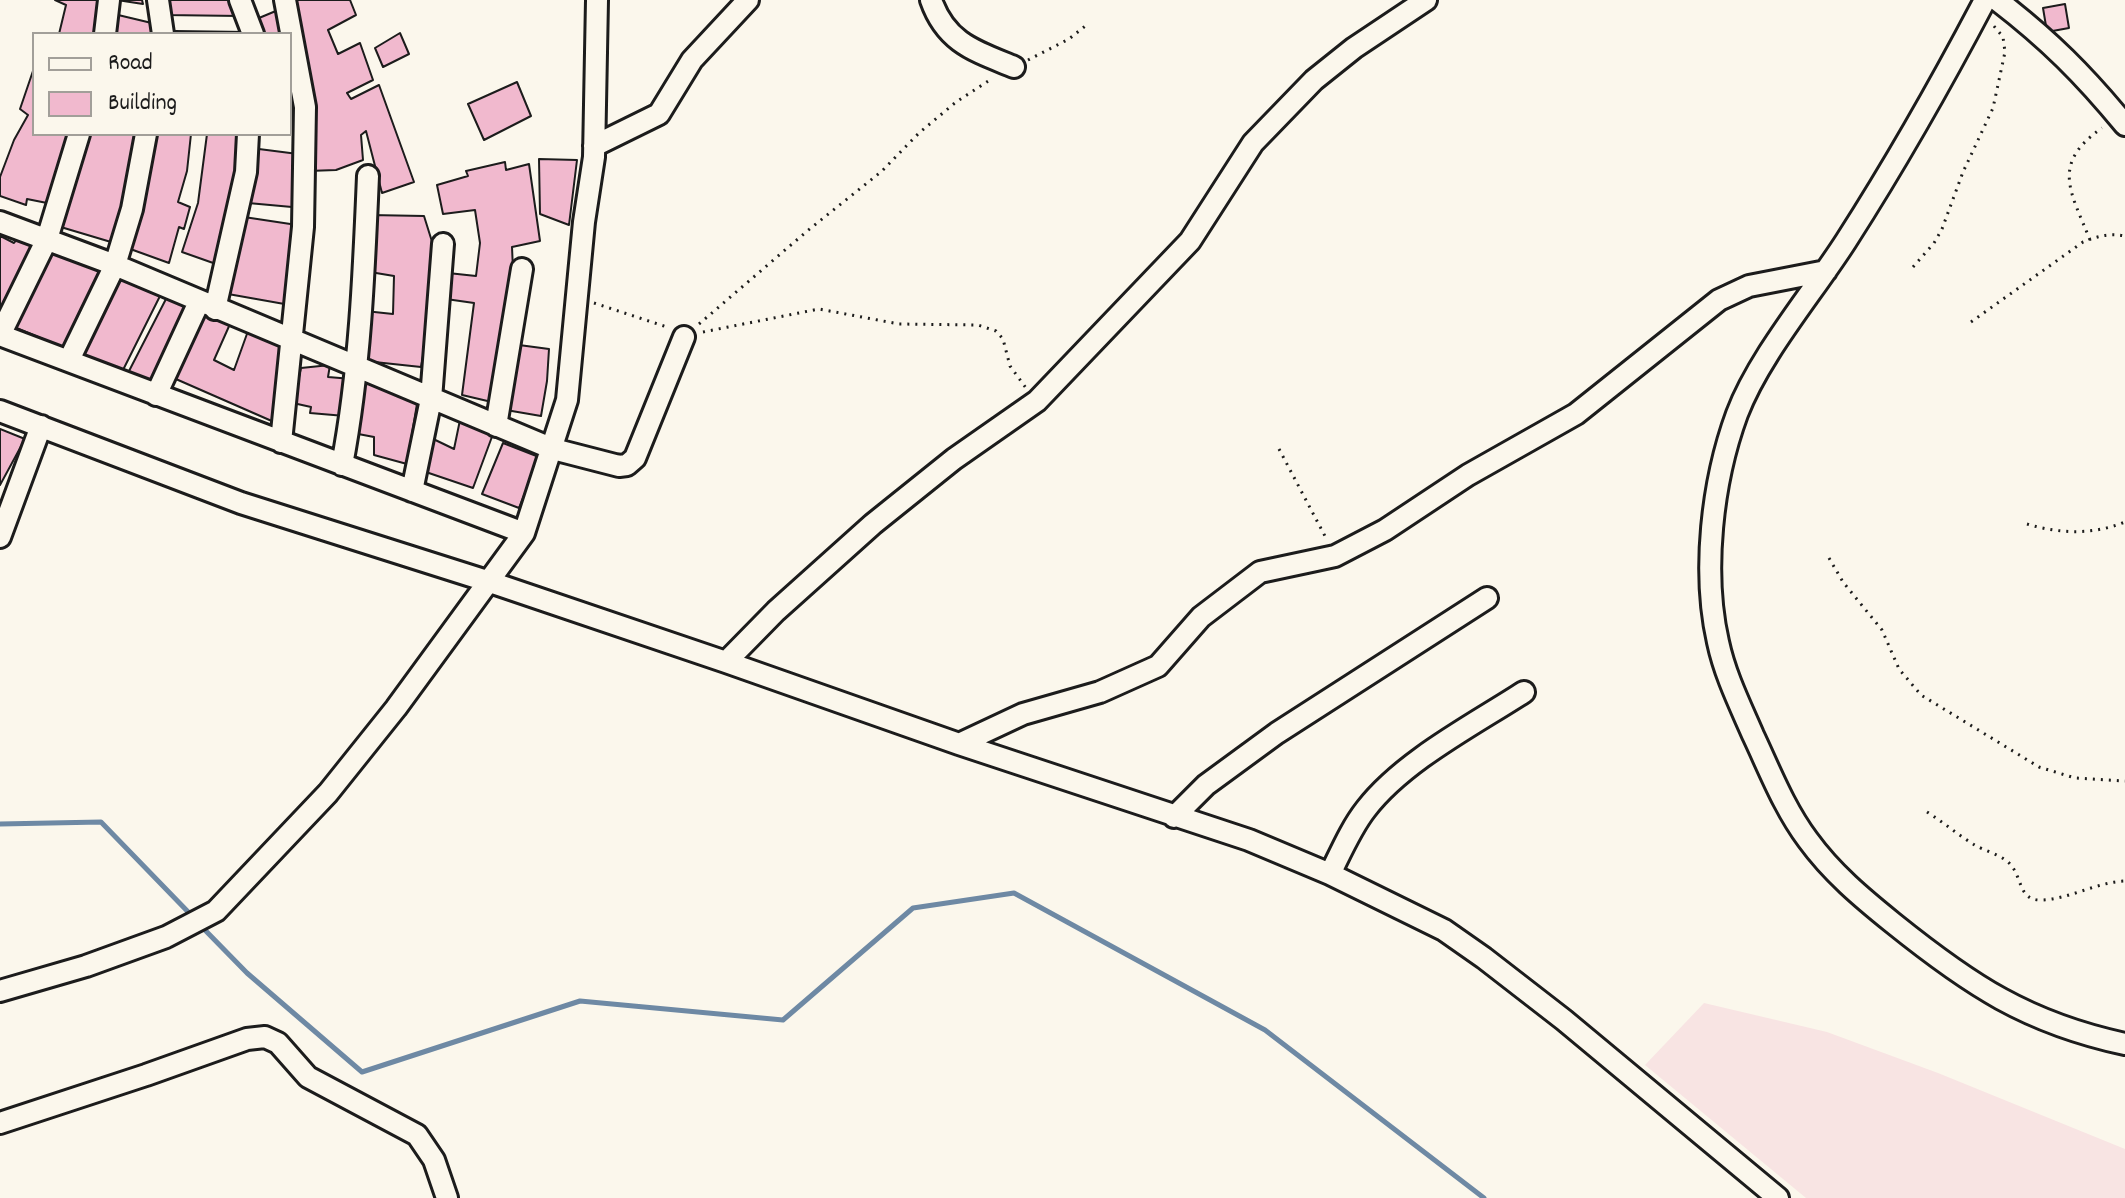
<!DOCTYPE html>
<style>
body{margin:0}
#map{position:relative;width:2125px;height:1198px;overflow:hidden;background:#fbf7ec;font-family:Dekko,sans-serif}
canvas{display:block}
.legend{position:absolute;left:32px;top:32px;width:260px;height:104px;box-sizing:border-box;background:#fbf7ec;border:2px solid #a29f99;margin:0;padding:10px 14px;list-style:none;font-size:24px;color:#1c1c1c}
.legend li{display:flex;align-items:center;gap:16px;height:40px}
.legend b{width:40px;border:2px solid #a29f99}
</style>
<div id="map">
<canvas width="2125" height="1198"></canvas>
<ul class="legend">
<li><b style="height:10px;background:#fbf7ec"></b>Road</li>
<li><b style="height:22px;background:#f1b9ce"></b>Building</li>
</ul>
</div>
<script>
const ctx = document.querySelector('canvas').getContext('2d');
ctx.lineJoin = 'round';
function paint(path, color) {
  ctx.fillStyle = color;
  ctx.fill(path, 'evenodd');
}
function strokePath(path, color, width, dash) {
  ctx.strokeStyle = color;
  ctx.lineWidth = width;
  ctx.lineCap = dash ? 'butt' : 'round';
  ctx.setLineDash(dash || []);
  ctx.stroke(path);
}
paint(new Path2D(`
 M1704,1003L1827,1032L1938,1073L2125,1149V1198H1806L1645,1065Z`), '#f8e4e3');
strokePath(new Path2D(`
 M0,824L101,822L194,918
 M201,926L247,973L362,1072L580,1001L783,1020L913,908L1014,893L1265,1030L1484,1198`), '#6e89a4', 5);
const building = new Path2D(`
 M55,0H97L98,34H59L66,5Z
 M142,0L143,4L117,0Z
 M166,0H234L240,16L165,15Z
 M293,0H350L356,15L328,30L338,54L360,43L373,80L347,93L351,99L379,85L414,182L382,193L366,131L361,135L363,160L336,170L308,171Z
 M2065,4L2069,28L2047,32L2043,8Z
 M283,8L288,34H261L259,18Z
 M114,14L160,25L158,34H110Z
 M175,31L246,32V34H174Z
 M400,33L409,54L383,67L375,48Z
 M290,42L294,109H290Z
 M34,68V134H76L52,204L27,199L26,205L0,196V177L14,140L28,115L20,109Z
 M517,82L531,116L484,140L468,104Z
 M84,134H141L132,200L111,242L54,225Z
 M151,134H191L187,171L178,202L190,207L184,229L179,227L169,263L122,246Z
 M207,134H244L236,186L216,264L182,252L198,203Z
 M251,148L298,154L292,207L248,203Z
 M539,159L577,160L569,225L540,214Z
 M505,162L506,170L529,164L540,241L512,247L514,293L496,403L462,395L474,303L446,299L448,273L476,276L480,243L475,210L443,214L437,185L468,176L466,171Z
 M370,215L424,216L434,248L430,318L421,367L365,361V311L393,314L394,276L370,272Z
 M244,217L297,225L290,305L228,294Z
 M21,234L42,246L0,316V236L14,243Z
 M50,252L109,271L69,350L7,324Z
 M118,273L160,296L122,372L78,352Z
 M167,297L192,309L152,385L128,373Z
 M198,314L230,324L214,360L234,370L248,331L289,343L274,422L169,376Z
 M519,345L549,349L547,381L541,416L506,410Z
 M330,365L328,377L352,379L345,416L310,413L311,407L293,403L301,368Z
 M363,381L418,398L407,464L374,455V437L353,433Z
 M460,420L493,434L473,488L417,469L425,435L454,449Z
 M0,429L25,439L0,485Z
 M503,443L539,457L519,508L482,494Z`);
paint(building, '#f1b9ce');
strokePath(building, '#1c1c1c', 2);
const minor = new Path2D(`
 M158,0L163,34
 M240,0L253,34
 M931,0C946,43 975,51 1014,67
 M1985,0C1942,82 1896,163 1846,241C1812,294 1759,356 1737,414C1712,482 1702,572 1718,642C1725,675 1740,705 1753,735C1770,771 1784,808 1808,840C1832,873 1862,898 1893,923C1970,985 2027,1023 2125,1044
 M1997,0C2049,40 2084,75 2125,125
 M105,34L109,0
 M79,134L47,239L0,335L524,533
 M594,146L659,114L692,60L748,0
 M0,222L115,265L553,449L619,466L627,465L635,458L684,337
 M215,309L246,172L248,134
 M69,360L115,265L132,209L146,134
 M156,395L199,302
 M0,411L241,503L490,582L726,662L959,744L1249,840L1330,874L1444,930L1484,958L1564,1020L1778,1198
 M496,426L522,269
 M281,442L303,227L305,107L285,0
 M342,465C360,370 364,272 368,176
 M412,491L431,399L443,244
 M0,537L41,426
 M726,662L776,611L873,524L954,459L1037,401L1190,241L1253,143L1314,80L1354,48L1426,0
 M959,744L1023,714L1100,692L1158,666L1201,617L1260,572L1335,556L1385,530L1468,475L1576,414L1719,300L1749,286L1826,271
 M1174,817L1206,785L1277,733L1487,598
 M1330,874C1341,852 1351,828 1366,809C1403,761 1473,725 1524,692
 M0,991L86,966L166,937L216,911L328,793L396,708L524,533L567,400L584,222L594,157L597,0
 M0,1123L146,1075L247,1039L265,1037L278,1043L308,1077L417,1135L434,1160L447,1198`);
strokePath(minor, '#1c1c1c', 26);
strokePath(new Path2D(`
 M1028,60L1069,39L1089,23
 M2090,240C2071,192 2050,164 2102,128
 M1913,267L1934,243L1942,229L1963,172L1993,108L2005,52L2003,37L1993,25
 M594,303L670,328
 M1971,322L2083,242C2098,236 2109,233 2125,236
 M699,324L806,232L882,171L919,133L956,102L993,78
 M703,332L819,309L899,324L978,325L996,331L1003,339L1010,366L1026,388
 M1279,449L1326,538
 M2027,524C2060,534 2093,535 2125,522
 M1829,558L1843,582L1882,630L1899,669L1921,695L2039,767L2075,778L2125,781
 M1927,812C1943,822 1957,834 1973,844C1984,851 2003,855 2011,865C2022,878 2019,900 2040,900C2068,900 2096,882 2125,881`), '#1c1c1c', 3, [2, 6]);
strokePath(minor, '#fbf7ec', 20);
</script>
